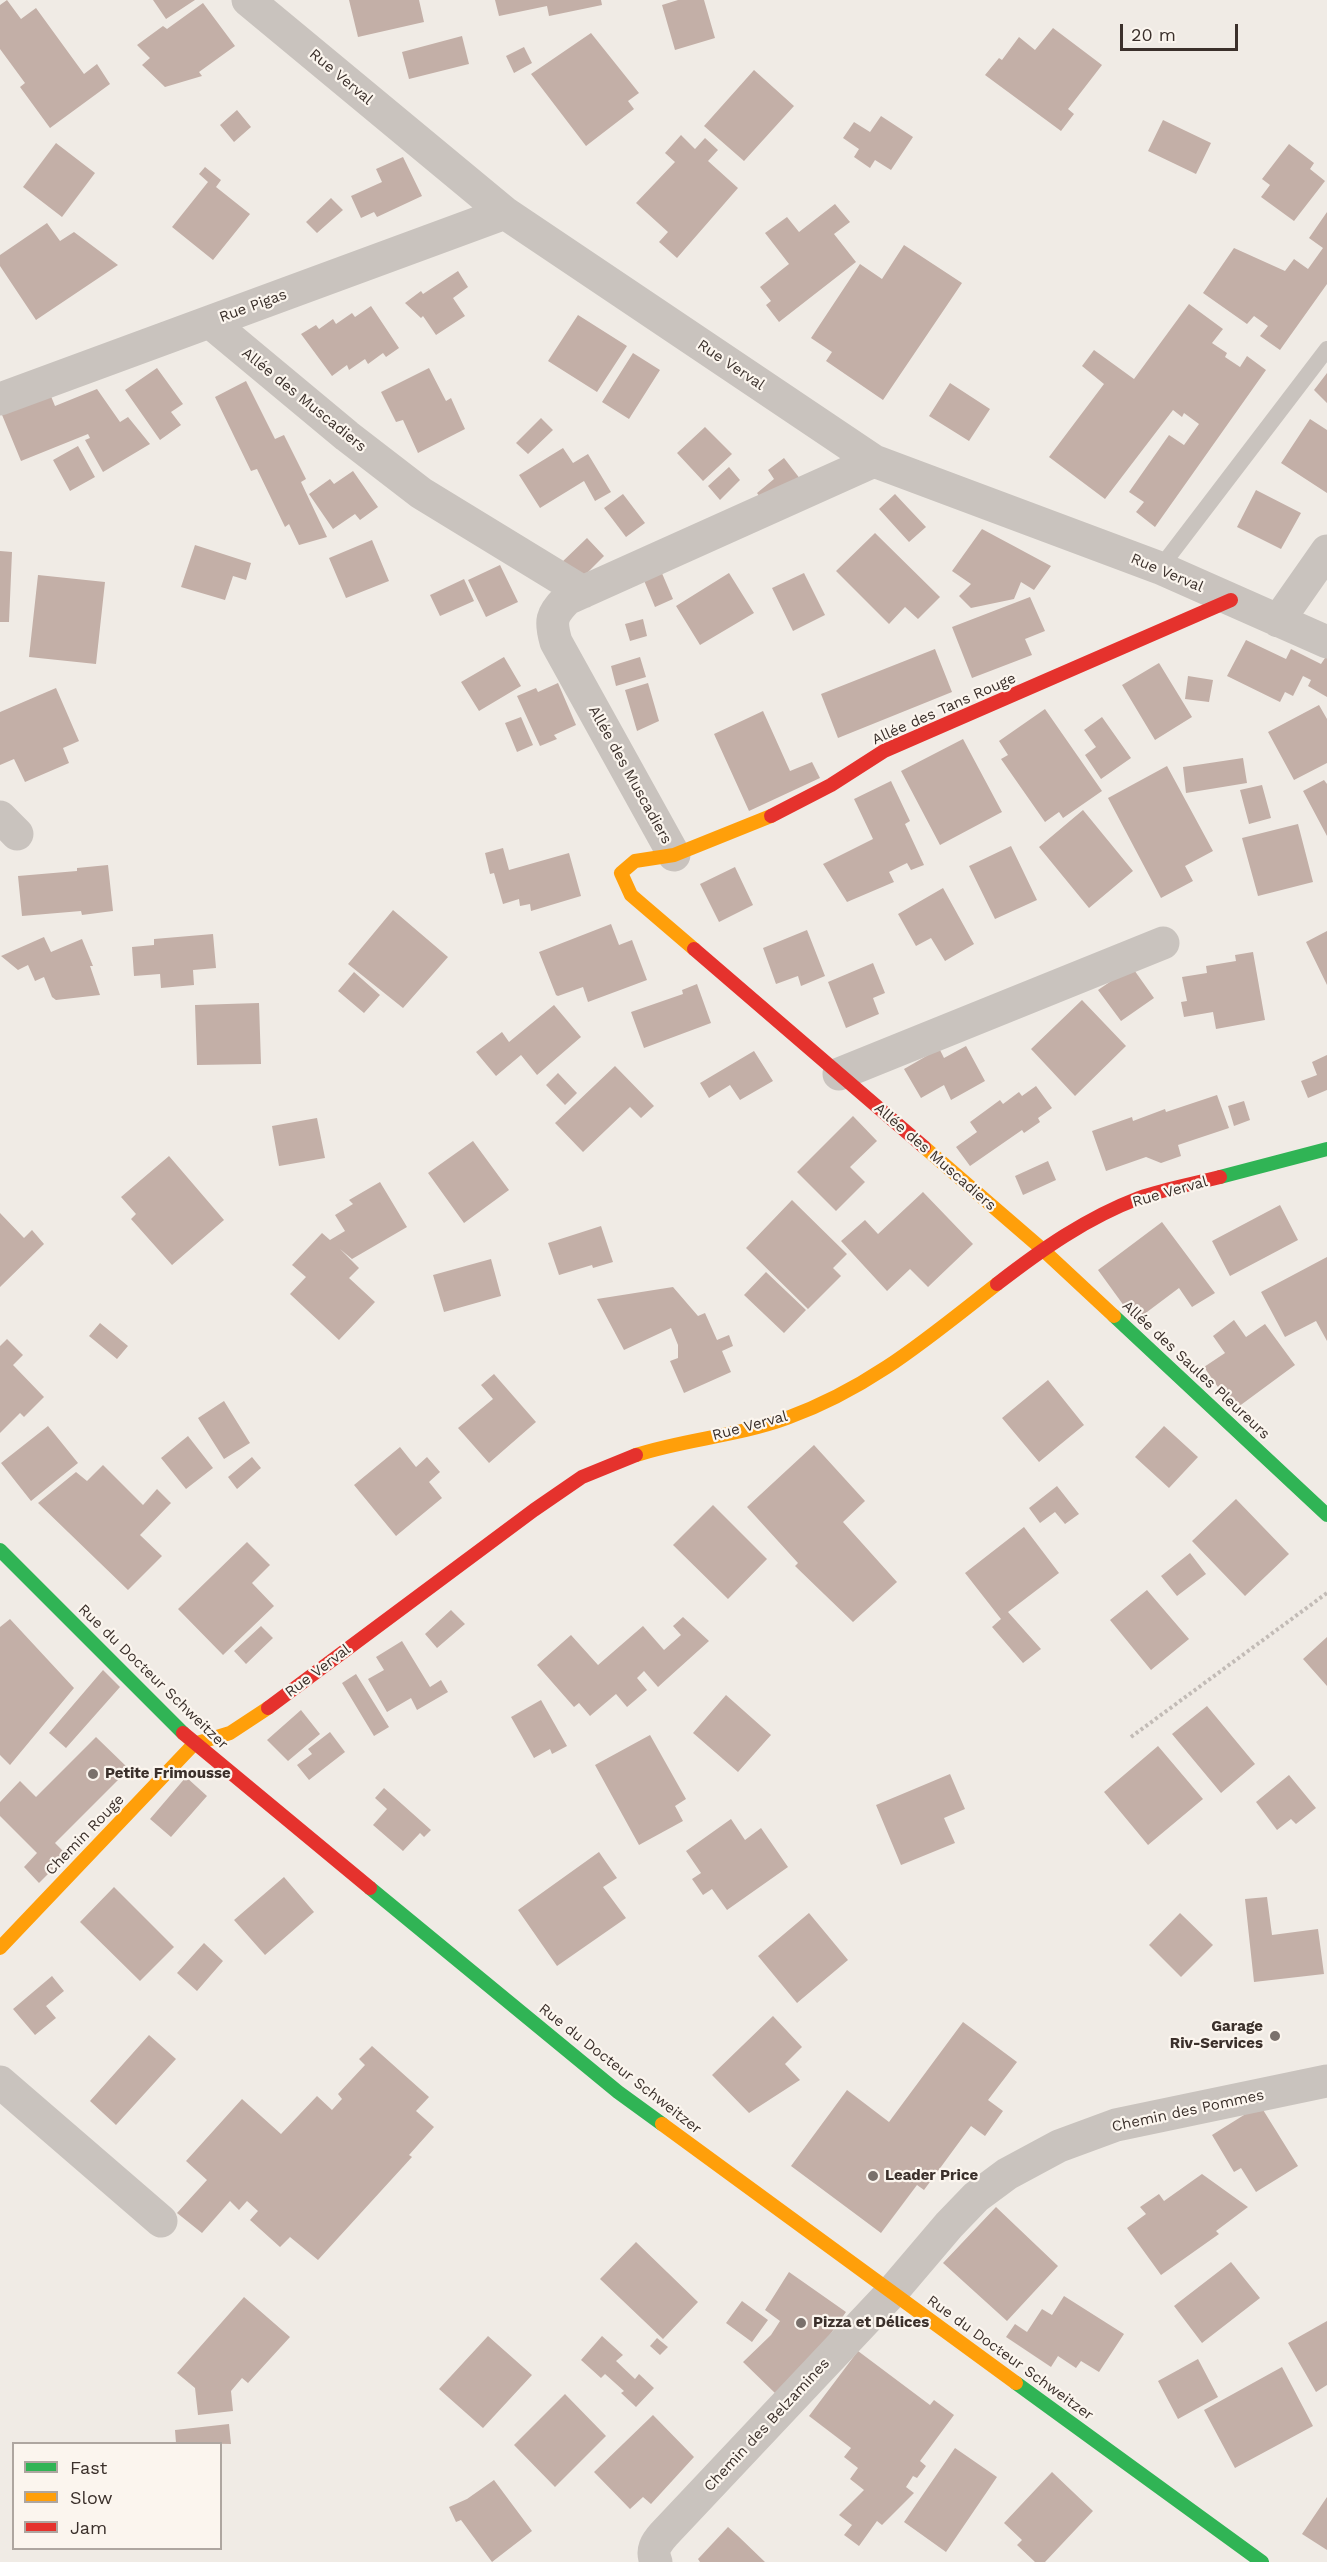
<!DOCTYPE html>
<meta charset="utf-8">
<style>
body{margin:0}
#map{position:relative;width:1327px;height:2562px;overflow:hidden;background:#f0ebe5;font-family:"Work Sans",sans-serif}
canvas{display:block}
.legend{position:absolute;left:12px;top:2442px;width:210px;height:108px;box-sizing:border-box;background:#fbf5ee;border:2px solid #aea6a0;margin:0;padding:8px 10px;list-style:none;font-size:18px;color:#3b302b}
.legend li{display:flex;align-items:center;gap:12px;height:30px}
.legend b{width:30px;border:2px solid #aea6a0}
.scale{position:absolute;left:1120px;top:24px;width:118px;height:27px;box-sizing:border-box;border:3px solid #3b302b;border-top:0;padding-left:8px;font-size:18px;line-height:21px;white-space:nowrap;color:#3b302b;-webkit-text-stroke:4px #fbf5ee;paint-order:stroke}
</style>
<div id="map">
<canvas width="1327" height="2562"></canvas>
<ul class="legend">
<li><b style="height:8px;background:#30b455"></b>Fast</li>
<li><b style="height:8px;background:#ff9f0a"></b>Slow</li>
<li><b style="height:8px;background:#e5322d"></b>Jam</li>
</ul>
<div class="scale">20 m</div>
</div>
<script>
const ctx = document.querySelector('canvas').getContext('2d');
ctx.lineJoin = 'round';
function paint(path, color) {
  ctx.fillStyle = color;
  ctx.fill(path, 'evenodd');
}
function strokePath(path, color, width, dash) {
  ctx.strokeStyle = color;
  ctx.lineWidth = width;
  ctx.lineCap = dash ? 'butt' : 'round';
  ctx.setLineDash(dash || []);
  ctx.stroke(path);
}
function label(font, color, halo, rows, align = 'center') {
  ctx.font = font + ' "Work Sans",sans-serif';
  ctx.lineWidth = 4.5;
  ctx.setLineDash([]);
  ctx.textBaseline = 'middle';
  ctx.strokeStyle = halo;
  ctx.fillStyle = color;
  for (const [text, x, y, turn = 0] of rows) {
    ctx.save();
    ctx.translate(x, y);
    ctx.rotate((+turn || 0) * Math.PI / 180);
    ctx.textAlign = isNaN(turn) ? turn : align;
    if (halo) ctx.strokeText(text, 0, 0);
    ctx.fillText(text, 0, 0);
    ctx.restore();
  }
}
paint(new Path2D(`
 M7,0L21,19L36,8L84,74L97,64L110,84L50,128L20,87L25,83L0,49V5Z
 M153,0H195L166,19Z
 M349,0H419L424,22L358,37Z
 M495,0H601L602,5L549,16L547,6L499,16Z
 M678,0H704L715,38L675,50L662,5Z
 M203,3L235,46L199,72L202,76L165,87L142,65L150,58L137,45L163,26L167,29Z
 M1053,28L1102,65L1068,109L1074,114L1061,131L985,75L999,58L1002,60L1019,37L1035,50Z
 M591,33L639,93L628,101L634,109L586,146L531,74Z
 M462,36L469,64L409,79L402,52Z
 M524,47L532,63L514,73L506,56Z
 M754,70L794,106L744,161L704,126Z
 M237,110L251,127L234,142L220,125Z
 M881,116L913,137L891,170L875,160L870,168L854,157L859,149L843,138L854,122L870,132Z
 M1163,120L1211,143L1196,174L1148,151Z
 M681,135L695,149L705,138L718,150L708,161L738,188L677,258L659,242L668,232L636,203L675,162L665,153Z
 M56,143L95,173L62,217L23,187Z
 M1289,144L1314,163L1310,169L1325,181L1294,221L1261,197L1270,185L1262,179Z
 M403,157L422,196L377,217L374,212L361,218L351,196L382,182L376,169Z
 M205,167L221,180L216,187L250,214L213,260L172,227L208,182L199,174Z
 M331,198L343,210L317,233L306,222Z
 M835,204L850,222L834,234L856,262L779,322L766,305L771,301L760,287L789,264L765,233L787,217L799,232Z
 M1327,212V284L1280,350L1260,336L1268,326L1254,316L1247,324L1203,293L1234,248L1285,271L1294,259L1308,269L1323,248L1309,238Z
 M47,223L60,241L74,232L118,265L36,320L0,266V255Z
 M904,245L962,283L883,400L826,361L832,352L811,338L860,264L882,279Z
 M458,271L468,287L453,298L465,316L436,335L423,316L421,318L405,303L421,291L423,294Z
 M1189,304L1223,329L1212,343L1227,353L1225,357L1240,367L1247,356L1266,370L1155,527L1136,512L1144,502L1129,492L1169,435L1184,445L1199,424L1184,413L1182,417L1173,410L1105,499L1049,457L1104,384L1082,366L1094,350L1134,379Z
 M371,306L399,348L386,357L383,353L368,364L365,359L349,370L347,365L332,376L301,334L316,325L319,329L333,319L336,324L352,313L355,317Z
 M578,315L627,346L597,392L548,361Z
 M633,353L660,370L629,419L602,402Z
 M157,368L183,404L171,412L181,425L160,440L125,390Z
 M429,368L446,401L451,398L465,429L418,453L403,420L396,422L381,392Z
 M1327,373V403L1314,390Z
 M246,381L275,439L284,435L306,479L301,482L327,537L299,545L289,524L285,527L257,469L251,471L215,397Z
 M950,383L990,409L969,441L929,416Z
 M48,389L55,406L97,389L120,422L128,417L150,444L103,472L85,440L90,438L88,434L21,461L0,410Z
 M541,418L553,430L528,454L516,443Z
 M1310,419L1327,430V493L1281,463Z
 M705,427L732,454L703,481L677,453Z
 M78,446L95,477L70,491L53,460Z
 M563,448L573,463L588,454L611,492L595,501L584,481L540,508L519,475Z
 M784,458L804,484L770,510L757,493L774,479L768,470Z
 M729,467L740,480L720,500L708,486Z
 M353,471L378,507L360,520L355,514L333,529L309,494L330,479L334,484Z
 M1256,490L1301,513L1281,549L1237,527Z
 M623,494L645,523L626,537L604,508Z
 M895,494L926,527L909,542L879,509Z
 M982,529L1051,566L1034,590L1021,582L1014,599L971,608L959,596L971,584L952,571Z
 M875,533L940,597L918,619L905,607L889,624L836,571Z
 M587,538L604,556L578,582L560,564Z
 M372,540L389,581L346,598L329,558Z
 M195,545L251,563L246,580L233,576L225,600L181,587Z
 M0,551L12,552L9,622H0Z
 M500,565L518,602L486,617L468,580Z
 M661,571L673,599L655,607L643,578Z
 M729,573L754,613L700,645L676,606Z
 M804,573L825,615L793,631L772,588Z
 M38,575L105,582L96,664L29,657Z
 M464,579L474,601L440,616L430,595Z
 M1030,597L1045,631L1025,639L1032,655L972,678L952,627Z
 M643,619L647,636L630,641L625,624Z
 M1246,640L1286,659L1291,649L1321,664L1327,655V697L1308,686L1311,680L1303,676L1293,696L1285,692L1280,702L1227,676Z
 M935,649L952,692L838,738L821,694Z
 M504,657L521,686L479,711L461,682Z
 M640,657L646,677L616,686L611,666Z
 M1159,663L1192,717L1155,740L1122,685Z
 M1188,676L1213,680L1209,702L1185,699Z
 M558,683L576,725L554,735L557,739L540,746L517,696L536,688L538,692Z
 M648,683L659,721L637,731L625,690Z
 M56,688L79,741L63,748L69,763L25,782L14,759L0,765V712Z
 M1319,705L1327,719V763L1294,780L1268,732Z
 M1045,709L1102,791L1063,818L1059,812L1045,822L1001,759L1008,755L999,741Z
 M763,711L790,771L812,762L820,778L749,811L714,734Z
 M521,717L533,745L517,752L505,723Z
 M1102,717L1131,758L1101,779L1085,755L1096,747L1084,730Z
 M963,739L1002,812L940,845L901,771Z
 M1243,758L1247,783L1186,793L1183,767Z
 M1167,766L1213,851L1185,866L1193,881L1161,898L1108,798Z
 M1324,780L1327,784V836L1303,791Z
 M891,781L910,821L905,824L924,865L911,870L907,863L889,872L894,882L847,902L823,864L873,839L854,799Z
 M1262,785L1271,818L1249,824L1240,790Z
 M1083,810L1133,871L1089,908L1039,847Z
 M1298,824L1313,882L1258,896L1242,838Z
 M1011,846L1037,900L995,919L969,866Z
 M503,848L509,870L569,853L581,896L531,911L530,904L520,906L519,899L503,904L494,873L490,874L485,853Z
 M108,865L113,911L82,915L81,911L22,916L18,876L77,871V868Z
 M735,867L753,905L719,922L700,884Z
 M943,888L974,944L945,961L931,938L916,946L898,914Z
 M393,910L448,957L403,1008L348,964Z
 M611,924L619,945L632,940L647,980L588,1002L583,987L558,996L556,995L539,952Z
 M807,930L825,976L801,986L798,976L776,984L763,948Z
 M1327,931V985L1306,942Z
 M213,934L216,968L193,970L194,985L161,988L160,974L134,976L132,947L154,945V939Z
 M44,937L51,952L82,939L93,966H90L100,995L56,1000L52,997L44,977L35,981L28,965L18,970L1,956Z
 M1253,952L1265,1020L1216,1029L1213,1012L1184,1017L1181,1002L1187,1001L1182,977L1207,973L1206,966L1236,961L1235,955Z
 M873,963L885,993L873,998L879,1014L846,1028L828,982Z
 M1132,967L1154,998L1121,1021L1098,990Z
 M354,972L380,995L364,1013L338,991Z
 M697,984L711,1023L644,1048L631,1012L683,994L682,990Z
 M1082,1000L1126,1046L1075,1096L1031,1049Z
 M259,1003L261,1064L197,1065L195,1005Z
 M554,1005L581,1037L537,1075L521,1055L496,1076L476,1052L502,1032L509,1042Z
 M966,1046L985,1081L951,1100L944,1085L921,1098L904,1069L937,1050H940L944,1058Z
 M754,1051L773,1081L740,1100L730,1085L709,1098L700,1083Z
 M1327,1055V1090L1308,1098L1301,1081L1317,1075L1312,1062Z
 M615,1066L654,1106L641,1118L630,1107L583,1152L555,1123Z
 M558,1073L577,1093L565,1105L546,1085Z
 M1036,1086L1052,1108L1038,1118L1040,1122L1024,1133L1022,1130L970,1166L956,1147L977,1132L970,1122L1000,1100L1003,1104L1019,1092L1022,1096Z
 M1217,1095L1229,1128L1178,1145L1181,1156L1161,1163L1146,1157L1106,1171L1092,1131L1132,1117L1133,1121L1165,1109L1166,1112Z
 M1244,1101L1250,1120L1234,1126L1228,1106Z
 M853,1116L877,1141L850,1167L865,1182L836,1211L797,1172Z
 M317,1118L325,1158L279,1166L272,1126Z
 M473,1141L509,1190L464,1223L428,1173Z
 M169,1156L224,1220L172,1265L131,1219L136,1214L121,1197Z
 M1048,1161L1056,1180L1023,1195L1015,1176Z
 M380,1182L407,1227L352,1259L340,1249L359,1268L349,1278L375,1302L339,1340L290,1294L306,1277L292,1265L322,1233L330,1240L345,1231L335,1215L353,1204L349,1200Z
 M923,1192L973,1244L928,1287L910,1269L887,1291L841,1241L865,1220L878,1234Z
 M792,1200L847,1254L833,1268L841,1276L808,1309L746,1248Z
 M1280,1205L1298,1240L1230,1276L1212,1241Z
 M0,1213L24,1238L32,1230L44,1244L0,1287Z
 M1162,1222L1215,1293L1192,1307L1179,1288L1135,1321L1098,1270Z
 M601,1226L613,1262L593,1268L592,1265L559,1275L548,1243Z
 M1327,1257V1341L1316,1321L1285,1337L1261,1292Z
 M491,1259L501,1296L444,1312L433,1275Z
 M766,1272L806,1310L784,1333L744,1295Z
 M673,1287L698,1316L705,1313L717,1340L729,1335L733,1346L722,1351L731,1372L684,1393L670,1361L678,1358V1345L671,1328L624,1350L597,1299Z
 M1234,1320L1246,1337L1265,1324L1295,1365L1234,1410L1204,1367L1225,1353L1213,1336Z
 M100,1323L128,1346L117,1359L89,1336Z
 M7,1339L23,1355L13,1365L44,1397L24,1417L20,1413L0,1433V1346Z
 M494,1374L536,1422L489,1463L458,1428L493,1399L481,1385Z
 M1048,1380L1084,1425L1039,1462L1002,1418Z
 M224,1401L250,1443L224,1459L198,1418Z
 M48,1426L78,1463L31,1501L1,1463Z
 M1164,1426L1198,1457L1169,1488L1135,1457Z
 M188,1436L213,1468L186,1489L161,1458Z
 M814,1445L865,1501L843,1522L897,1582L853,1622L795,1566L798,1563L747,1507Z
 M400,1447L416,1467L427,1457L440,1472L429,1482L442,1498L396,1536L354,1485Z
 M252,1457L261,1468L237,1489L228,1477Z
 M103,1465L143,1505L157,1489L171,1503L140,1535L162,1556L128,1590L38,1503L76,1472L87,1481Z
 M1057,1486L1079,1514L1065,1524L1055,1512L1040,1523L1029,1508Z
 M1236,1499L1289,1554L1245,1596L1192,1541Z
 M713,1505L767,1559L728,1599L673,1545Z
 M1024,1527L1059,1573L1008,1612L1041,1649L1023,1663L992,1627L1001,1619L965,1573Z
 M247,1542L270,1565L252,1583L274,1606L223,1655L178,1609Z
 M1190,1553L1206,1574L1177,1596L1161,1576Z
 M1147,1590L1189,1639L1151,1670L1110,1620Z
 M451,1610L465,1624L437,1648L425,1634Z
 M683,1617L709,1641L658,1687L644,1671L637,1678L647,1690L627,1707L616,1694L590,1716L579,1703L574,1707L537,1665L571,1635L598,1665L643,1626L664,1650L681,1635L673,1626Z
 M10,1619L74,1688L10,1765L0,1755V1627Z
 M261,1626L273,1638L246,1664L234,1651Z
 M1327,1637V1686L1303,1659Z
 M402,1641L430,1687L441,1680L448,1692L417,1710L411,1698L387,1712L368,1679L384,1670L376,1657Z
 M103,1670L120,1687L66,1748L49,1733Z
 M356,1674L389,1727L374,1736L342,1683Z
 M726,1695L771,1735L738,1772L693,1733Z
 M541,1700L567,1746L552,1754L550,1749L534,1758L511,1717Z
 M1207,1706L1255,1764L1221,1793L1172,1734Z
 M301,1710L320,1734L288,1761L267,1740Z
 M330,1732L345,1752L309,1780L297,1765L312,1754L308,1749Z
 M650,1735L686,1799L675,1806L683,1821L639,1845L595,1765Z
 M96,1737L129,1769L55,1843L67,1855L39,1883L24,1867L37,1853L0,1816V1802L20,1781L36,1797Z
 M1158,1746L1203,1799L1148,1845L1104,1792Z
 M950,1774L965,1809L944,1818L955,1843L901,1865L876,1805Z
 M1289,1775L1316,1808L1296,1824L1291,1819L1277,1830L1256,1802Z
 M186,1777L207,1796L171,1837L150,1819Z
 M384,1788L431,1830L424,1837L420,1833L403,1851L373,1825L387,1809L375,1798Z
 M731,1819L745,1840L761,1828L788,1867L727,1910L712,1889L703,1895L692,1879L701,1873L686,1851Z
 M599,1852L617,1878L603,1887L626,1918L557,1966L518,1910Z
 M284,1877L314,1912L265,1955L234,1920Z
 M114,1887L174,1947L140,1981L80,1922Z
 M1267,1897L1272,1935L1318,1929L1324,1974L1254,1982L1245,1899Z
 M809,1913L848,1960L797,2003L758,1956Z
 M1180,1913L1213,1945L1181,1977L1149,1945Z
 M204,1943L223,1961L197,1991L177,1973Z
 M52,1976L64,1991L46,2006L56,2018L35,2035L13,2009Z
 M773,2016L802,2047L785,2064L800,2080L749,2113L712,2075Z
 M963,2022L1017,2062L988,2100L1003,2111L985,2136L971,2126L924,2190L917,2185L881,2233L791,2166L847,2090L889,2122Z
 M149,2035L176,2059L116,2125L90,2101Z
 M372,2046L429,2097L416,2111L434,2127L409,2155L412,2157L318,2260L290,2237L280,2247L250,2220L258,2211L247,2201L239,2210L230,2201L202,2233L177,2213L207,2180L186,2161L242,2099L281,2134L317,2096L332,2110L342,2099L338,2094L365,2065L359,2059Z
 M1260,2105L1298,2166L1256,2192L1241,2168L1234,2172L1212,2135Z
 M1202,2174L1248,2207L1216,2231L1219,2234L1161,2275L1127,2228L1146,2214L1140,2207L1159,2194L1164,2201Z
 M996,2207L1058,2266L1007,2321L943,2263Z
 M636,2242L698,2302L663,2339L600,2279Z
 M1231,2262L1260,2298L1202,2343L1174,2306Z
 M789,2272L846,2312L822,2346L777,2395L743,2362L771,2335L780,2321L765,2310Z
 M1064,2296L1124,2334L1099,2372L1081,2361L1076,2368L1058,2356L1051,2367L1006,2337L1015,2324L1027,2332L1042,2309L1052,2315Z
 M244,2297L290,2337L248,2383L242,2378L231,2391L233,2411L198,2415L195,2388L177,2373Z
 M742,2301L768,2320L752,2342L726,2323Z
 M1327,2321V2385L1316,2392L1288,2343Z
 M488,2336L532,2375L483,2428L439,2389Z
 M602,2336L623,2355L616,2361L635,2379L639,2374L654,2388L636,2407L621,2393L624,2391L605,2374L601,2378L581,2360Z
 M657,2338L668,2347L660,2355L650,2346Z
 M858,2351L930,2405L934,2400L954,2415L920,2461L926,2466L917,2478L913,2476L906,2487L914,2493L882,2525L877,2521L859,2546L844,2535L852,2525L839,2515L864,2490L850,2479L858,2468L844,2457L851,2448L809,2416Z
 M1198,2359L1218,2397L1178,2419L1158,2381Z
 M1282,2367L1313,2426L1235,2468L1204,2410Z
 M565,2394L606,2436L555,2487L514,2445Z
 M653,2415L694,2457L651,2504L643,2497L630,2509L594,2472Z
 M229,2424L231,2444L176,2443L175,2430Z
 M955,2448L997,2477L946,2552L904,2522Z
 M1052,2472L1093,2511L1045,2562H1035L1017,2545L1022,2540L1004,2523Z
 M494,2480L532,2531L492,2562L461,2520L456,2522L449,2507L467,2499Z
 M1327,2497V2550L1302,2534Z
 M728,2527L738,2536L765,2562H700L698,2559Z`), '#c3afa7');
strokePath(new Path2D(`
 M1131,1737L1327,1593`), '#c2bbb6', 4, [3, 3]);
strokePath(new Path2D(`
 M1160,568L1327,349`), '#c9c3be', 16);
strokePath(new Path2D(`
 M248,0L505,213L874,461L1160,568L1327,642
 M210,322L347,436L421,493L583,592
 M0,399L505,213
 M1278,621L1327,551
 M0,817L17,834
 M674,855L556,642C550,621 551,615 567,599L874,461
 M839,1074L1163,943
 M0,2082L161,2221
 M656,2562C651,2550 656,2543 664,2534L892,2292L949,2225L976,2197L1007,2174L1059,2146L1116,2125L1327,2081`), '#c9c3be', 33);
strokePath(new Path2D(`
 M1220,1177L1327,1149
 M1114,1316L1327,1515
 M0,1550L183,1733
 M370,1888L618,2092L662,2124
 M1016,2383L1262,2562`), '#30b455', 14);
strokePath(new Path2D(`
 M694,949L631,895L621,873L635,861L674,855L771,816
 M924,1147L1042,1249L1114,1316
 M636,1455C685,1439 738,1436 787,1418C870,1388 928,1338 997,1284
 M0,1948L194,1744L230,1733L268,1708
 M662,2124L1016,2383`), '#ff9f0a', 14);
strokePath(new Path2D(`
 M771,816L831,785L884,751L1231,600
 M694,949L924,1147
 M997,1284C1041,1250 1086,1218 1139,1198C1165,1189 1193,1184 1220,1177
 M268,1708L534,1510L582,1477L636,1455
 M183,1733L370,1888`), '#e5322d', 14);
for (const [x, y, r, color] of [
 [93,1774,6,"#7a716c"],
 [1275,2036,6,"#7a716c"],
 [873,2176,6,"#7a716c"],
 [801,2323,6,"#7a716c"]
]) {
  const dot = new Path2D();
  dot.arc(x, y, r, 0, 2 * Math.PI);
  ctx.fillStyle = color;
  ctx.fill(dot);
  strokePath(dot, '#fbf5ee', 2);
}
label('15px', '#3b302b', '#fbf5ee', [
 ["Rue Verval",341,77,40],
 ["Rue Pigas",253,306,-20],
 ["Rue Verval",731,365,34],
 ["Allée des Muscadiers",304,400,39],
 ["Rue Verval",1167,573,23],
 ["Allée des Tans Rouge",944,709,-24],
 ["Allée des Muscadiers",630,775,61],
 ["Allée des Muscadiers",935,1157,41],
 ["Rue Verval",1170,1192,-16],
 ["Allée des Saules Pleureurs",1196,1370,43],
 ["Rue Verval",750,1426,-15],
 ["Rue Verval",318,1671,-37],
 ["Rue du Docteur Schweitzer",153,1677,44],
 ["Chemin Rouge",85,1835,-46],
 ["Rue du Docteur Schweitzer",620,2069,38],
 ["Chemin des Pommes",1188,2111,-12],
 ["Rue du Docteur Schweitzer",1010,2358,36],
 ["Chemin des Belzamines",767,2425,-47]
]);
label('bold 15px', '#3b302b', '#fbf5ee', [
 ["Petite Frimousse",105,1774],
 ["Garage",1263,2027,"right"],
 ["Riv-Services",1263,2044,"right"],
 ["Leader Price",885,2176],
 ["Pizza et Délices",813,2323]
], 'left');
</script>
